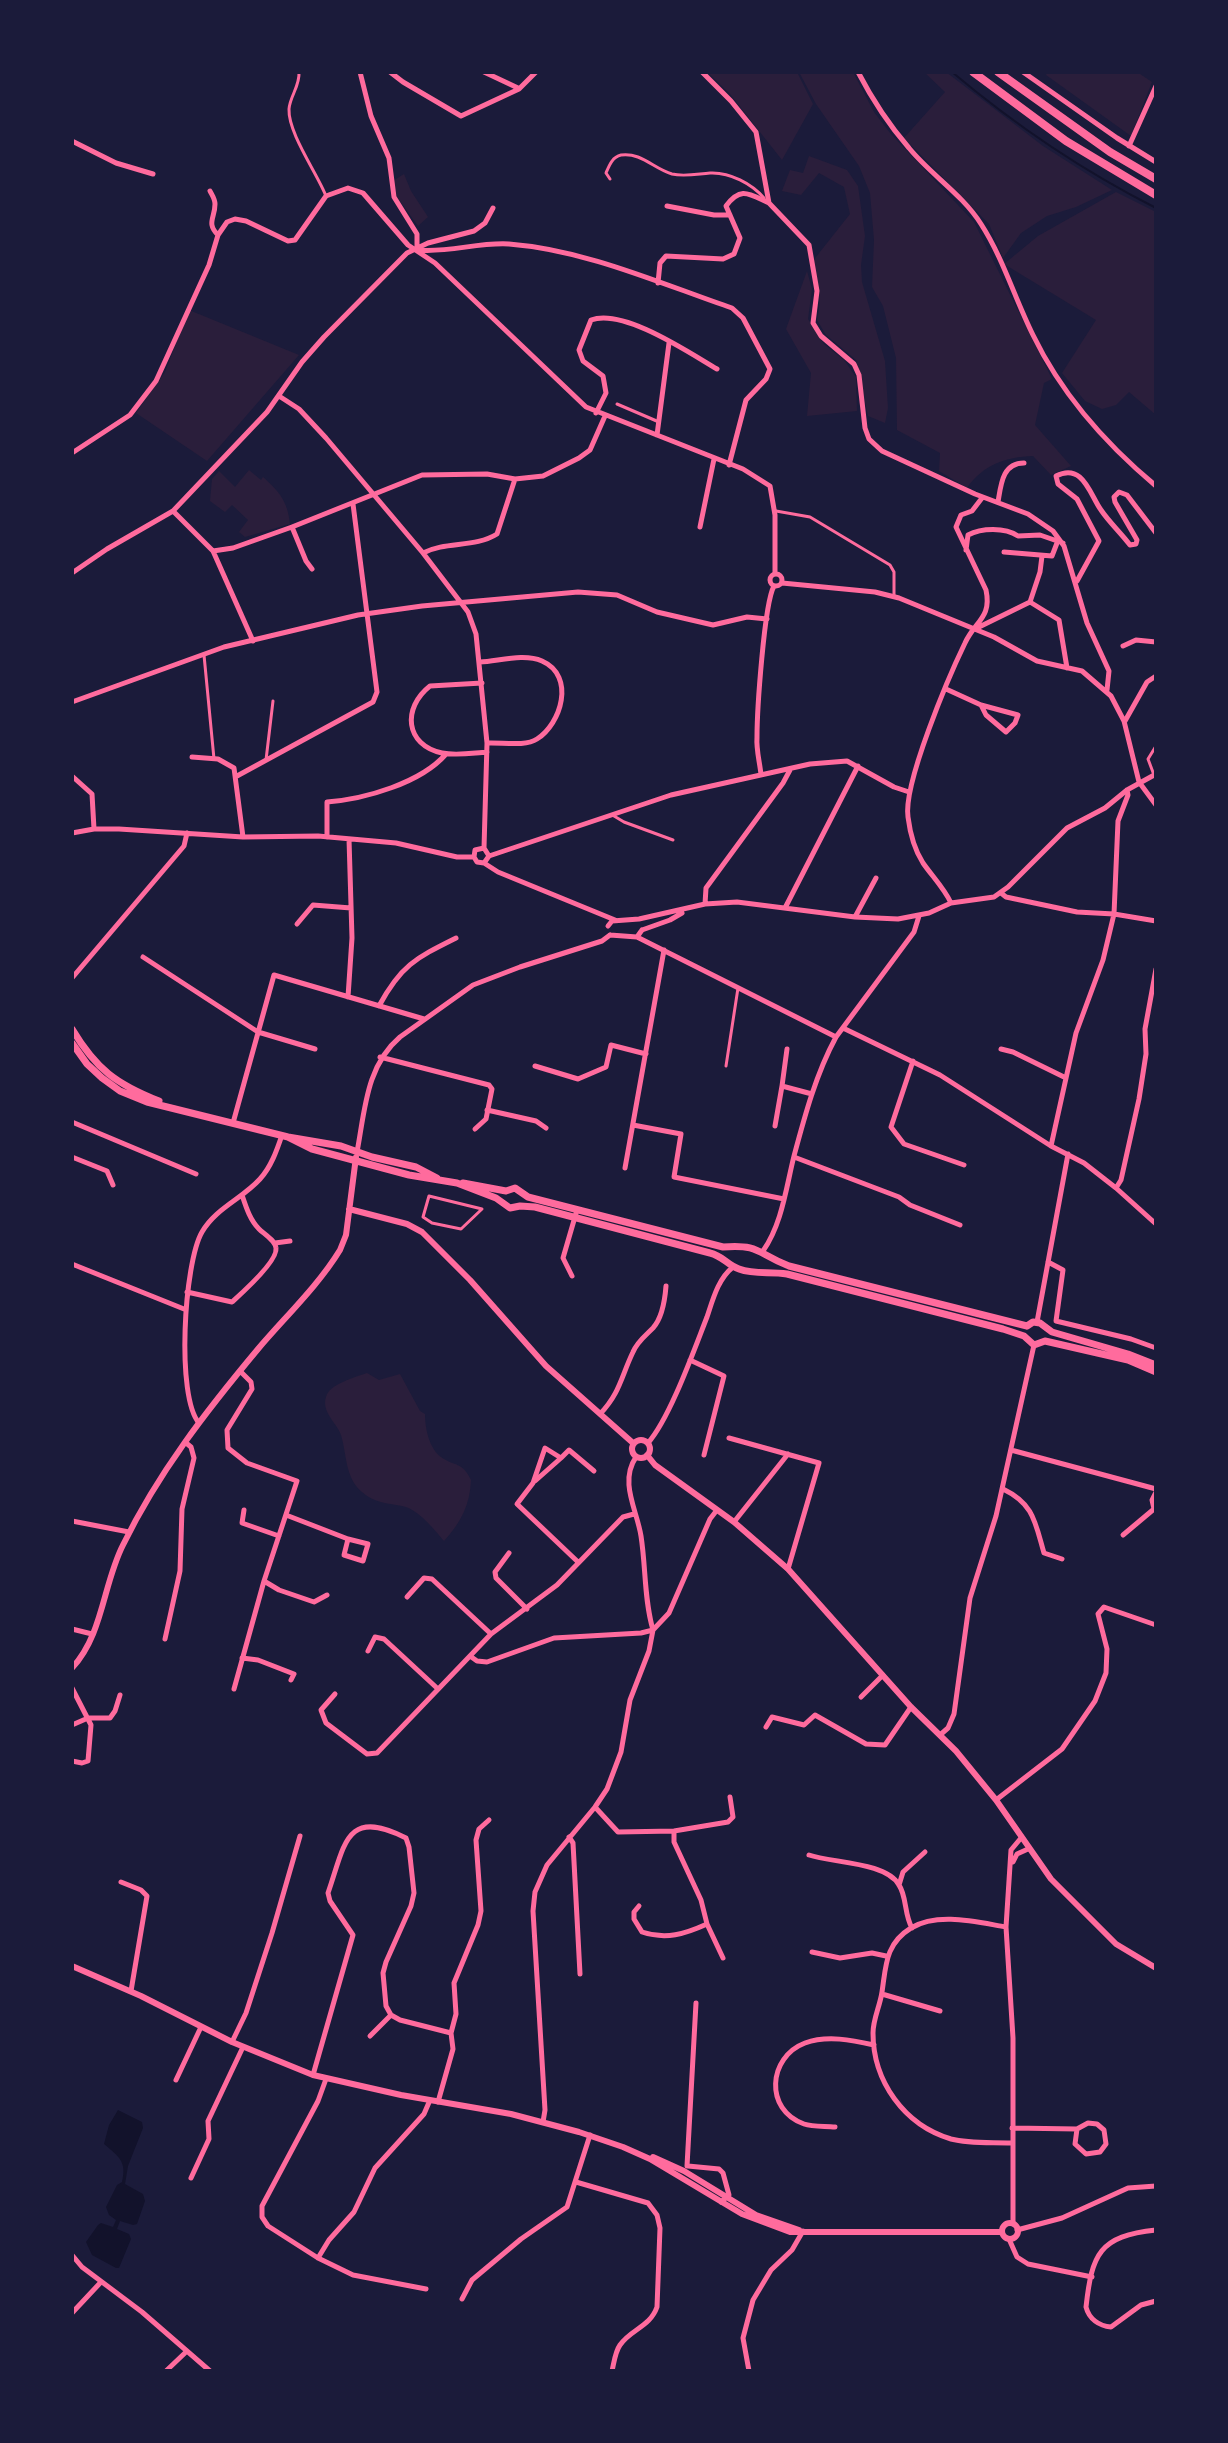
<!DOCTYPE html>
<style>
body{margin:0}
#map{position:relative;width:1228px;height:2443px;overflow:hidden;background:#1b1b3a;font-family:"Public Sans",sans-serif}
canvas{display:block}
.frame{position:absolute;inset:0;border:74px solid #1b1b3a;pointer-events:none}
</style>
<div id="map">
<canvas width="1228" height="2443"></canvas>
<div class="frame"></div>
</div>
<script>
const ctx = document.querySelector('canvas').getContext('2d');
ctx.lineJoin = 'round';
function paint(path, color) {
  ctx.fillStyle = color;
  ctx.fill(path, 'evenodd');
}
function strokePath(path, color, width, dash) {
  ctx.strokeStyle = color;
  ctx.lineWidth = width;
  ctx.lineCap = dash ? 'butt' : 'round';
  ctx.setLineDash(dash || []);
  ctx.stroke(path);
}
paint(new Path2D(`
 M707,72H797L813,104L782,160L730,94Z
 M799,72H853L874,112L890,133L974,222L1052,379L1044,383L1035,425L1071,466L1051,475L1033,456C1005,457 983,465 967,488L939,471L940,453L897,430L896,358L883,306L872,287L874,240L870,193L859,166L816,104Z
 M924,72H946L1043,146L1112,190L1076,207L1047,216L1021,233L1003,258L989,224L904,138L945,92Z
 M1048,72H1137L1152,82L1131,136L1046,75Z
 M809,156L847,170L858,186L865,236L861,265L862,282L885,361L888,408L885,423L868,416L856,360L826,335L817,320C822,299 819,282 812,262L850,214L844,187L819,173L801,195L782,191L790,170L803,173Z
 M404,174L411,191L428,217L418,226L397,197L393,181Z
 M1116,192L1156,212V415L1129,392L1116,405L1102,409L1085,401L1062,373L1096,320L1004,264L1038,236Z
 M807,271L812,289L808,319L824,344L844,360L856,377L857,411L807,416L811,373L786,329Z
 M189,310L299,355L207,461L136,413L165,372Z
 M249,470L261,480L263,477C279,491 288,502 290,524L245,537L239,532L248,520L232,505L225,512L210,501L212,479L219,471L235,487Z
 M367,1373L379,1380L400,1374L420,1411L425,1414C425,1428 429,1448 441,1457C455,1467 462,1461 471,1480C470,1505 461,1522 444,1541C434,1529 418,1509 402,1506C386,1503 375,1503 362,1492C345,1478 347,1455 341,1435C337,1423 321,1412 326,1397C329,1384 356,1377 367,1373Z`), '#2a1e3b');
paint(new Path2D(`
 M118,2110L142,2122L143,2128L128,2166L125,2184L143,2194L145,2201L137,2224L133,2225L120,2221L117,2229L129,2234L131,2239L119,2268H116L92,2255L86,2242L98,2225L101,2223L113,2227L116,2220L109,2215L106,2207L117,2185L122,2182C127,2161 119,2157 104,2144L109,2125Z`), '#12122b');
strokePath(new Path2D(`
 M952,72C1015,125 1083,171 1156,208`), '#12122b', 2);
strokePath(new Path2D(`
 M299,72C300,86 290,96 289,109C288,133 317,173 326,196
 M610,179L606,173C609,166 612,157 621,155C641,152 654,169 672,174C684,177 697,174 710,173C730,172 752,184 764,198
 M617,404L659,422
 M776,511L810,517L890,565L894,572V597
 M204,655L214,759
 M266,760L273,701
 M1154,775L1148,759L1156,746
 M614,816L624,822L673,840
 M726,1066L738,988
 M429,1196L478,1208L482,1209L461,1229L432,1223L423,1217Z`), '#ff6b9d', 3);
strokePath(new Path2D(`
 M360,72L371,116L389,158L394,197L417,234V249
 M390,72L403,82L461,116L519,89L536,72
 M484,72L518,88
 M702,72L731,101L756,132L769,203L809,245L817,291L813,323L821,336L854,364L859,375L865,428L869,439L882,451L975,494L1028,514L1053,531L1064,546L1087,623L1109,671L1107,690
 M858,72C872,99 889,125 909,148C931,175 962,194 981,224C1003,258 1015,299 1033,335C1061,393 1107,445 1156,486
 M1023,72L1117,138L1156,162
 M72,141L116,163L153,174
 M1129,146L1156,86
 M210,191C212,195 215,199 215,204C215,218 206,223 218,235
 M667,206L714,215H730
 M418,250C448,253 479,242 509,244C586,250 659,283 732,308L743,318L770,369L766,379L746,400L729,465
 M658,283L660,263L666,256L723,259L734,254L740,238L726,206C741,186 749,194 769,203
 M279,396L299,409L326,438L423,553L468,612L476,634L487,743L484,848L489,856L484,863
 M596,413L606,393L603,376L583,361L579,350L591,320C623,308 688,352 717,369
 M657,435L669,343
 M72,453L130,415L156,381L209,265L218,235L227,222L235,219L246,221L288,241L295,240L326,196L348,188L363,193L408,245L435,263L586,407L743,469L770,486L775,515V574
 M998,502C1001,485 1002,463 1024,463
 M173,511L213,551L253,641
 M292,527L306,561L312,569
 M700,527L714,459
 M966,550L968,535C981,528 1005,527 1018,536L1040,535L1063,543
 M213,551L233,548L292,527L422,475L487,474L515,479L543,476L579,458L590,450L605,416
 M1004,552L1052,556L1057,543
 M423,553C446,541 475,548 497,534L515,479
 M72,573L107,549L173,511L267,412L302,362L324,337L407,253L428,243L474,231L485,223L493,208
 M770 580a6 6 0 1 1 12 0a6 6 0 1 1-12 0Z
 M1077,581L1099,541L1077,499L1058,484L1056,476C1083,462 1090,495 1101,510C1109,522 1121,533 1130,545L1136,544L1137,540L1115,502L1114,497L1119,492L1127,495L1156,533
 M782,583L875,592L899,598L994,637L1037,661L1082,671L1111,696L1124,721L1139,782L1156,805
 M1030,602L1040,572L1042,556
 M977,628L1030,602L1059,620L1067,668
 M1123,646L1136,640L1156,642
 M480,662C499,661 524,653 542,661C576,676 561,724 537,739C525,747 501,742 487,743
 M482,683L430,686C402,708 405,745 442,753C457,756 472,753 487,752
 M946,689L981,705L986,715L1006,732L1015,723L1018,715L981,705
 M72,702L224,647L358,615L422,606L578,592L617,595L657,612L713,625L747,617L767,619
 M1125,721L1147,682L1156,676
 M192,757L218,759L234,768L243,837
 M761,775C760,763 756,750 757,737C757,712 764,604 774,586
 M72,776L92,794L94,829
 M237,776L373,702L377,692L353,504
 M72,833L94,829H119L243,837L318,836L396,843L457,857H474
 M327,837V802C365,799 421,783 446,754
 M489,856L671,795L810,764L847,761L894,787L909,792
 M474,857L477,862L484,863L498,872L615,920
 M474,857L475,850L484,848
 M1001,893L1006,897L1077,912L1114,914L1156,921
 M951,903C944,888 932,876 923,863C914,849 910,833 908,817C903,784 949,676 965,643C975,621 992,618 986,590L956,527L961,515L972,511L982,498
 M705,904L706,888L783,783L790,770
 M785,908L858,766
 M855,917L876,878
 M297,924L313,905L351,908
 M608,926L612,921L639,919L705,904L737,902L855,917L898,919L929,913L951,903L994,897L1008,887L1067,828L1105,808L1127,790L1156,774
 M642,930L670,920L682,913
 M610,935L637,937L642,930
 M637,937L836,1037
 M143,957L258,1032L315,1049
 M72,978L184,846L187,833
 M348,997L352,938L349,839
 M379,1006C401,965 416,958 456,938
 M843,1028L940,1075L1051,1146L1084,1163L1116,1188L1156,1224
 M1001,1049L1013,1052L1064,1077
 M380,1057L489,1085L492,1089L486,1119L475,1129
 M913,1061L891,1127L904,1144L964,1165
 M535,1066L578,1079L606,1067L611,1045L646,1054
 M782,1086L787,1049
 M487,1110L536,1121L546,1128
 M72,1122L196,1174
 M233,1123L274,975L424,1019
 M633,1125L681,1134L674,1177L784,1199
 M775,1126L782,1086L812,1094
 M1051,1146L1076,1033L1103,960L1114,914L1118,821L1128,795L1127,790
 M357,1152C365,1110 366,1066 400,1037L473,985L520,967L602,941L610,935
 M72,1157L107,1171L113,1185
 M794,1157L899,1197L910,1205L960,1225
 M625,1168L664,950
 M1116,1188L1121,1180L1139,1099L1146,1054L1145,1029L1156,969
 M275,1243L290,1241
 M763,1251C782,1224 786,1188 794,1156C805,1115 816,1074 836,1037L914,932L919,916
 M1048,1262L1063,1270L1056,1321L1131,1339L1156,1348
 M72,1264L184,1309
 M572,1276L563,1258L577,1210
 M187,1292L232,1302C242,1293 278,1261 276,1248C275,1240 264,1234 259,1229C250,1220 246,1207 242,1195
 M1037,1322L1068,1154
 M690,1360L724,1376L704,1455
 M600,1414C620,1393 621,1377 633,1352C637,1342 645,1336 653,1328C662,1318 665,1299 666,1286
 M199,1423C176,1397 184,1263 202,1232C216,1208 242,1199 260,1179C271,1167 277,1150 282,1135
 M729,1438L819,1463L788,1569
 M648,1443C670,1418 694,1350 707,1317C713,1299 718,1279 733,1267
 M1011,1450L1156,1489
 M535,1481L561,1458
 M1003,1489C1034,1504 1035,1522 1044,1553L1062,1559
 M1154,1509L1152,1500L1156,1492
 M244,1510L242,1523L279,1536
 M286,1515L348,1539L344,1555L363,1561L368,1544L348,1539
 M72,1521L129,1532
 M734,1522L788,1454
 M1123,1535L1154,1509
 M509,1553L495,1572L496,1578L527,1609
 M578,1562L517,1504L533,1483L545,1448L561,1458L569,1450L594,1471
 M264,1581L279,1590L314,1602L327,1595
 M407,1597L424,1578L432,1579L491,1634
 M72,1629L92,1634
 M165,1639L180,1571L182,1509L194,1458L191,1447L185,1442
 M368,1651L375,1637L384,1639L438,1689
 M470,1656L477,1661L487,1662L554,1638L641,1633L653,1630C644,1599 646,1568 641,1536C637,1510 619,1482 636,1457
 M242,1658L258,1660L294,1674L291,1680
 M72,1688L91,1725L88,1761L82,1763L72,1761
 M234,1689L264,1581L297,1481L247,1463L228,1448L227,1430L252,1389L251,1382L240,1371
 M335,1694L321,1710L326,1723L367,1754L377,1753L491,1634L557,1585L623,1517L634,1514
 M861,1697L883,1675
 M72,1725L88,1718H110L115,1711L120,1695
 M766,1727L772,1717L804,1725L815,1715L866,1744L885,1745L911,1707
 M940,1735L948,1728L954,1714L970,1598L996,1516L1034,1345
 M996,1800L1062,1749L1095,1701L1106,1673L1107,1649L1098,1614L1104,1607L1156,1625
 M595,1807L618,1832L674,1831L728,1822L733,1817L730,1797
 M674,1831V1842L701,1900L707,1924L723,1958
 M569,1837L573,1843L580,1974
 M809,1855C832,1863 886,1862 899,1885C907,1897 904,1914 912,1928
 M1013,1862L1017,1854L1028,1849
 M121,1882L141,1890L147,1896L131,1991
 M899,1885L903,1872L925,1852
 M639,1906L634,1912V1919L642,1932C666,1940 685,1934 707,1924
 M1006,1927C976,1922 938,1912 911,1928C885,1944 886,1966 882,1992C880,2006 873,2019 873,2033C873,2081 904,2125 951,2139C970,2144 992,2142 1011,2143
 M812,1952L840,1958L872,1953L886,1956
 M882,1994L940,2011
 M451,2033L456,2014L454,1983L478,1925L481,1911L476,1840L479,1829L489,1820
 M370,2036L391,2015
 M232,2042L246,2013L272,1933L300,1836
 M313,2075L353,1935L330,1901L328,1893C345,1845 345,1807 406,1838L409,1847L414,1893L411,1906L386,1962L383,1973L386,2006L391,2015L400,2020L451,2033L453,2049L438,2102
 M326,2079L318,2101L262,2206V2217L268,2226L318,2258L353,2275L426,2289
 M176,2080L201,2027
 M543,2122L545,2110L533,1911L535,1892L547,1865L595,1807L607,1789L621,1752L630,1700L649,1651L653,1630L669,1613L710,1519L717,1510
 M835,2127C825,2126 813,2127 804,2124C764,2110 768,2057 805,2043C827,2035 852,2040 874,2045
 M1012,2128L1077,2129L1088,2123L1097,2124L1104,2130L1106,2144L1100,2152L1086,2154L1075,2144L1077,2129
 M687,2166L696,2003
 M688,2166L719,2169L723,2173L729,2195L721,2202
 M191,2178L209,2139L208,2121L243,2047
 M576,2182L648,2203L657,2215L660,2228L657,2307C650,2327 631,2329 620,2345C615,2352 614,2363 612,2371
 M1013,2224V2038L1006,1927L1011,1850L1021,1838
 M1017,2230L1062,2218L1128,2188L1156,2186
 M1156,2230C1099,2236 1092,2254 1086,2307C1089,2319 1099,2326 1111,2327L1141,2305L1156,2301
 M1009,2239L1017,2257L1028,2264L1092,2277
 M72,2255L82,2267L142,2312L210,2371
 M318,2258L329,2240L354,2212L375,2168L424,2114L430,2100
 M462,2299L472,2280L521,2239L567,2207L590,2135
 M72,2313L101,2282
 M166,2371L187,2351
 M749,2371L743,2338L753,2300L771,2270L792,2250L803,2231`), '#ff6b9d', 5);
strokePath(new Path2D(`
 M349,1209L407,1224L422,1232L470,1280L546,1366L633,1443
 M632 1449a9 9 0 1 1 18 0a9 9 0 1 1-18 0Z
 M647,1455L655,1465L734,1522L788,1569L911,1707L956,1751L996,1800L1051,1879L1116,1944L1156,1968
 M72,1668C103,1635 103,1584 123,1545C158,1473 207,1410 258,1349C285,1317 318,1286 340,1250L346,1235L356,1157
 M72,1966L141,1996L232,2042L313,2075L401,2095L511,2114L579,2132L623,2147L650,2159L742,2214L790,2232H1002
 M653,2157L684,2171L756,2215L799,2230
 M1002 2231a8 8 0 1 1 16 0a8 8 0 1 1-16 0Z`), '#ff6b9d', 6);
strokePath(new Path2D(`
 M72,1029C96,1069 116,1084 159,1101
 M72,1043L87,1064L102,1078L120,1091L147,1102L288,1137L341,1146L372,1157L416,1167L437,1178
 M288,1137L312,1149L409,1175L457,1183L496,1198L510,1208L520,1206L535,1207L710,1253C723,1256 727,1265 739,1269C755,1275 770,1271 787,1274L1003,1329L1024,1336L1034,1345L1045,1341
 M463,1183L506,1191L515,1188L528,1197L723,1247C761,1244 757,1254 789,1266L1027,1326
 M1027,1326L1033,1322L1040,1323L1052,1332L1128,1354L1156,1365
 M1045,1341L1128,1360L1156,1372`), '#ff6b9d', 7);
strokePath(new Path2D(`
 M973,72L1066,141L1156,195
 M998,72L1110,152L1156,179`), '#ff6b9d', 8);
</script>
